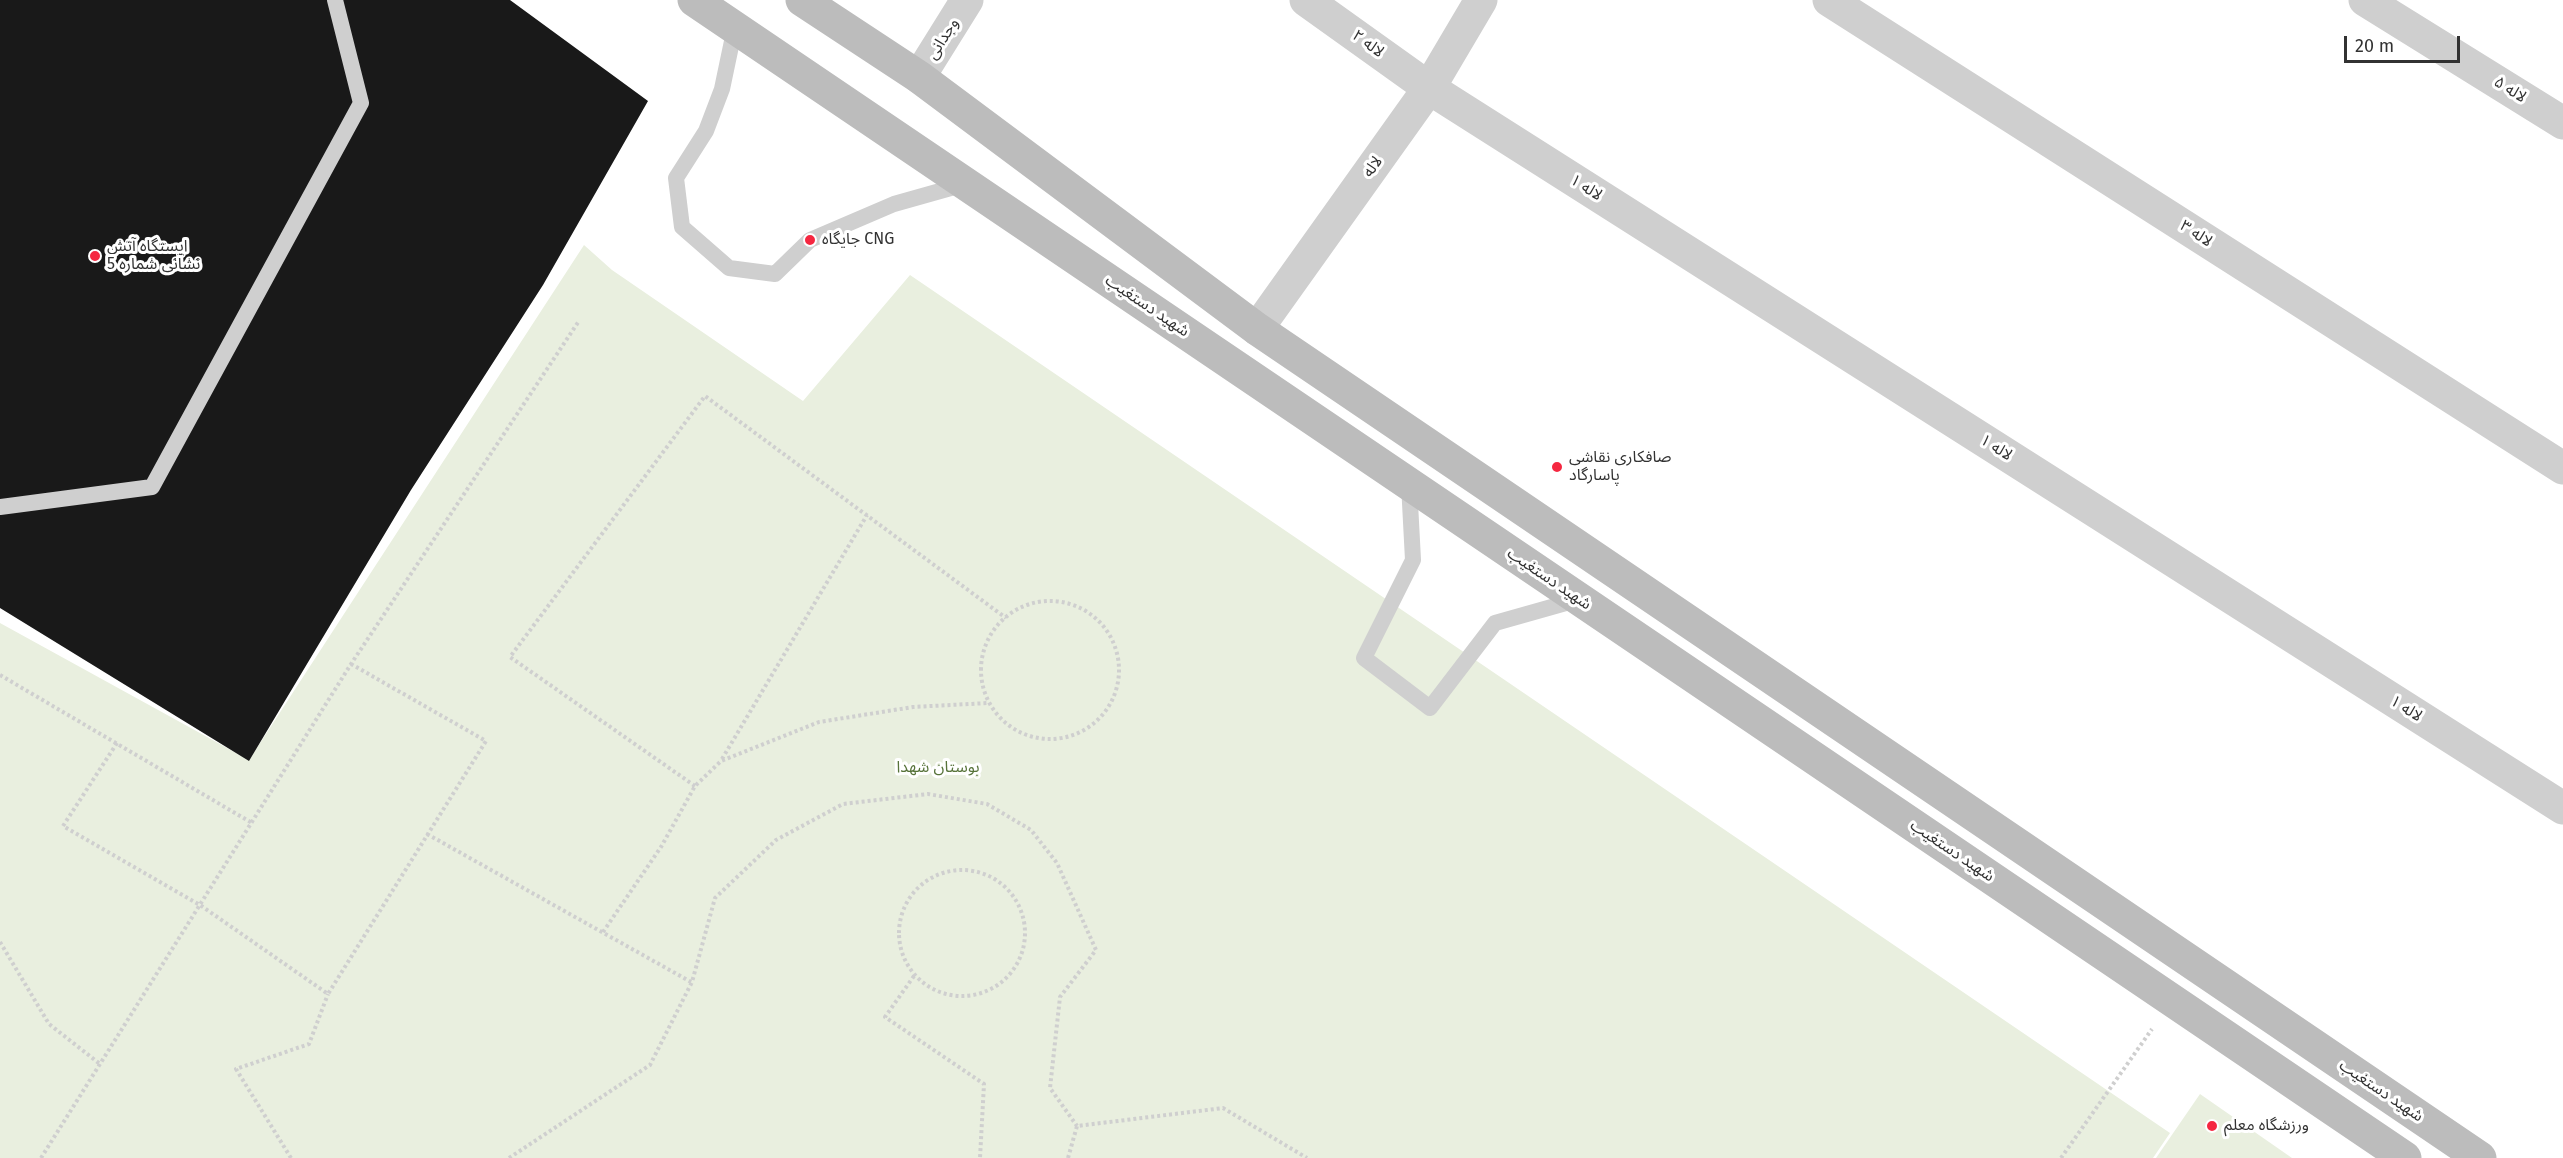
<!DOCTYPE html>
<meta charset="utf-8">
<style>
body{margin:0}
#map{position:relative;width:2563px;height:1158px;overflow:hidden;background:#fff;font-family:"Fira Sans",sans-serif}
canvas{display:block}
.scale{position:absolute;left:2344px;top:36px;width:116px;height:27px;box-sizing:border-box;border:3px solid #323232;border-top:0;padding-left:8px;font-size:18px;line-height:21px;white-space:nowrap;color:#323232;-webkit-text-stroke:4px #fff;paint-order:stroke}
</style>
<div id="map">
<canvas width="2563" height="1158"></canvas>
<div class="scale">20 m</div>
</div>
<script>
const ctx = document.querySelector('canvas').getContext('2d');
ctx.lineJoin = 'round';
function paint(path, color) {
  ctx.fillStyle = color;
  ctx.fill(path, 'evenodd');
}
function strokePath(path, color, width, dash) {
  ctx.strokeStyle = color;
  ctx.lineWidth = width;
  ctx.lineCap = dash ? 'butt' : 'round';
  ctx.setLineDash(dash || []);
  ctx.stroke(path);
}
function label(font, color, halo, rows, align = 'center') {
  ctx.font = font + ' "Fira Sans","Noto Sans Arabic",sans-serif';
  ctx.lineWidth = 6;
  ctx.setLineDash([]);
  ctx.textBaseline = 'middle';
  ctx.strokeStyle = halo;
  ctx.fillStyle = color;
  for (const [text, x, y, turn = 0] of rows) {
    ctx.save();
    ctx.translate(x, y);
    ctx.rotate((+turn || 0) * Math.PI / 180);
    ctx.textAlign = isNaN(turn) ? turn : align;
    if (halo) ctx.strokeText(text, 0, 0);
    ctx.fillText(text, 0, 0);
    ctx.restore();
  }
}
paint(new Path2D(`
 M584,245L612,270L803,401L910,275L2170,1133L2153,1158H0V623L249,760Z
 M2200,1094L2292,1158H2156Z`), '#e9efdf');
paint(new Path2D(`
 M0,0H510L648,101L543,285L411,490L249,761L0,608Z`), '#191919');
strokePath(new Path2D(`
 M981 670a69 69 0 1 1 138 0a69 69 0 1 1-138 0Z
 M0,675L252,823
 M117,743L63,826L200,905L328,994L486,741L351,664
 M722,759L867,515
 M695,786L510,657L705,396L1006,618
 M427,834L691,982
 M899 933a63 63 0 1 1 126 0a63 63 0 1 1-126 0Z
 M603,932L661,847L695,786L721,761L819,722L913,707L988,703
 M0,942L49,1024L100,1064
 M914,976L885,1017L984,1084L980,1158
 M41,1158L351,664L579,321
 M291,1158L236,1069L309,1044L328,994
 M509,1158L650,1065L692,982L715,898L776,840L843,804L928,794L987,804L1031,830L1057,863L1096,950L1060,997L1050,1088L1077,1126
 M1068,1158L1077,1126L1223,1108L1307,1158
 M2061,1158L2152,1029`), '#cfcfcf', 4, [3, 3]);
strokePath(new Path2D(`
 M735,27L722,89L706,131L676,178L682,227L729,268L775,274L810,240L894,204L965,184
 M1409,484L1413,560L1364,658L1430,708L1495,623L1580,599
 M0,507L152,487L361,103L335,0`), '#cfcfcf', 16);
strokePath(new Path2D(`
 M1306,0L1429,88L2563,808
 M1829,0L2563,468
 M2365,0L2563,123
 M919,77L967,0
 M1257,329L1429,88L1481,0`), '#cfcfcf', 33);
strokePath(new Path2D(`
 M694,0L2405,1158
 M802,0L919,77L1257,329L2480,1158`), '#bcbcbc', 33);
for (const [x, y, r, color] of [
 [810,240,6,"#f52740"],
 [95,256,6,"#f52740"],
 [1557,467,6,"#f52740"],
 [2212,1126,6,"#f52740"]
]) {
  const dot = new Path2D();
  dot.arc(x, y, r, 0, 2 * Math.PI);
  ctx.fillStyle = color;
  ctx.fill(dot);
  strokePath(dot, '#fff', 2);
}
label('16px', '#323232', '#fff', [
 ["وجدانی",943,39,-58],
 ["لاله ۲",1368,44,36],
 ["لاله ۵",2510,90,32],
 ["لاله",1373,167,-54],
 ["لاله ۱",1586,188,32],
 ["لاله ۳",2196,234,33],
 ["شهید دستغیب",1147,306,34],
 ["لاله ۱",1996,448,32],
 ["شهید دستغیب",1549,579,34],
 ["لاله ۱",2406,709,32],
 ["شهید دستغیب",1952,851,34],
 ["شهید دستغیب",2381,1091,34]
]);
label('16px', '#323232', '#fff', [
 ["جایگاه CNG",822,240],
 ["ایستگاه آتش",107,247],
 ["نشانی شماره 5",107,265],
 ["صافکاری نقاشی",1569,458],
 ["پاسارگاد",1569,476],
 ["ورزشگاه معلم",2224,1126]
], 'left');
label('16px', '#57733a', '#fff', [
 ["بوستان شهدا",938,768]
]);
</script>
